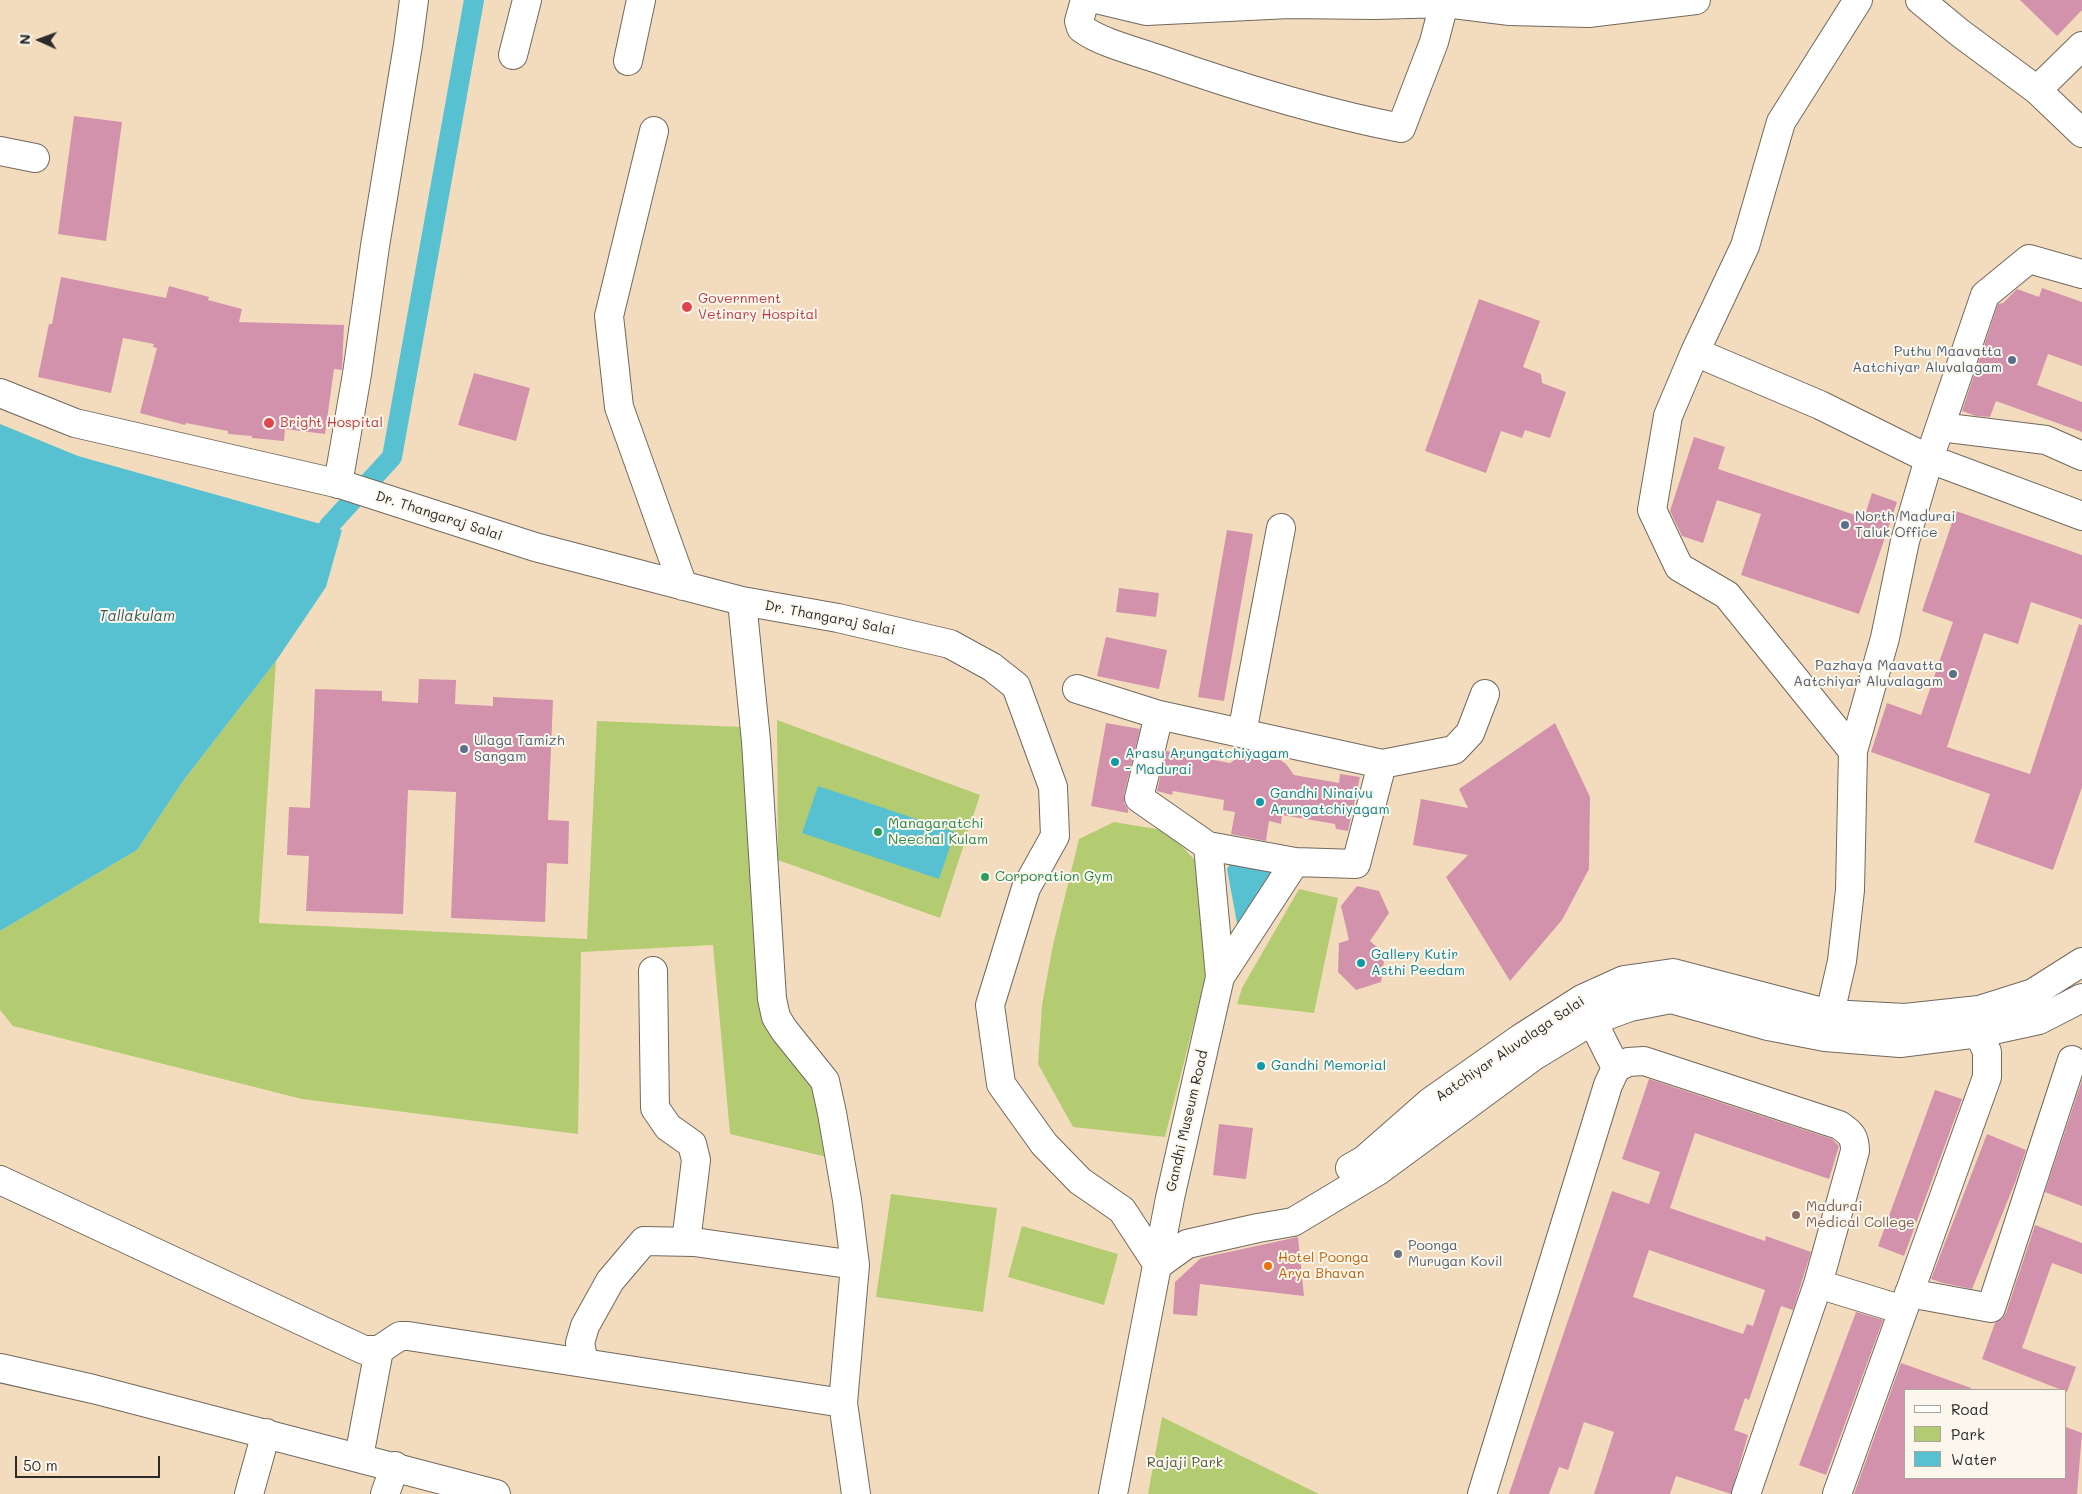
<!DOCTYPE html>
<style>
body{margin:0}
#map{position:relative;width:2082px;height:1494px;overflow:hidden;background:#f3dcbe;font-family:Mali,sans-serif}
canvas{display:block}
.legend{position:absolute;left:1904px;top:1389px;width:162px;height:90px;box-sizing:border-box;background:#fbf7ec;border:1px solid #a8a59f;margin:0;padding:6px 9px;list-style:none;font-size:15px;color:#2b2b2b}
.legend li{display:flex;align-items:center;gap:10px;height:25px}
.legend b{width:25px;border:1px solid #a8a59f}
.north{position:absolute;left:15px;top:15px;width:50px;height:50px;-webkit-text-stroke:4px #fbf7ec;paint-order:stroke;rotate:272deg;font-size:14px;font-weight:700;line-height:20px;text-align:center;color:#2b2b2b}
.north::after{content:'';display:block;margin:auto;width:18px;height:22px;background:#2b2b2b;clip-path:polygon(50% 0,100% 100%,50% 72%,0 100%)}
.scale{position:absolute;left:15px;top:1456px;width:145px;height:22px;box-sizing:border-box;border:2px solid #2b2b2b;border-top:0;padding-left:6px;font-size:15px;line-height:18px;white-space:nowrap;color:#2b2b2b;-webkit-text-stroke:4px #fbf7ec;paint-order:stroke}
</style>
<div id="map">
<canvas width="2082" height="1494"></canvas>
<ul class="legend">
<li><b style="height:6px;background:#fff"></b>Road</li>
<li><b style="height:14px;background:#b4cc71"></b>Park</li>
<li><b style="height:14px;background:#57c1d2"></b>Water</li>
</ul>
<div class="north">N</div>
<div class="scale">50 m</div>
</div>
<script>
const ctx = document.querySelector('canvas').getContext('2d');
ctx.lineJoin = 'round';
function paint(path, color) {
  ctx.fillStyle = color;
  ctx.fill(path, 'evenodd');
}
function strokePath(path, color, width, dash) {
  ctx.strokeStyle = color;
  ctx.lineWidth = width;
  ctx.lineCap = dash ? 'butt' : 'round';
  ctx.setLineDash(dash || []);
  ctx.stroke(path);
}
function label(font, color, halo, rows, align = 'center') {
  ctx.font = font + ' Mali,sans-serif';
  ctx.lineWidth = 4;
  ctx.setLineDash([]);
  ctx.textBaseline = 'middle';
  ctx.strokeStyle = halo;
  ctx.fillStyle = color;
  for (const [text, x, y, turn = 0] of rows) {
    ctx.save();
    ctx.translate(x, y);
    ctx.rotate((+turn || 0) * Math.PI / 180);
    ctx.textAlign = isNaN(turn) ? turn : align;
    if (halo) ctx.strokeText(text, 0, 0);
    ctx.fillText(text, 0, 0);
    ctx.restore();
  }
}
paint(new Path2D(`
 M276,661L259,923L587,939L597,721L742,727L765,1020L811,1083L827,1157L730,1134L713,945L581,952L578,1134L302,1099L13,1026L0,1010V931L137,850L183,781Z
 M777,720L980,795L940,918L778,860Z
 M1114,822L1168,831L1202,868L1205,979L1165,1137L1073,1127L1038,1064L1042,1005L1053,945L1079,839Z
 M1299,889L1338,898L1314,1013L1237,1004L1242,988Z
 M891,1194L997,1208L983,1312L876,1297Z
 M1022,1226L1118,1254L1104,1305L1008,1277Z
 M1162,1417L1319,1494H1148Z`), '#b4cc71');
paint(new Path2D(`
 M0,424L78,456L342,530L326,587L276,661L183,781L137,850L0,931Z
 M818,786L955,832L939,879L802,833Z
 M1232,861L1267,866L1273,876L1239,934L1227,869Z`), '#57c1d2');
strokePath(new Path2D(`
 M315,550L329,526L392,457L474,0`), '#57c1d2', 20);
paint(new Path2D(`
 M2020,0H2082V10L2057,36Z
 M74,116L122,122L106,241L58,234Z
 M61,277L166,298L169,286L209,297L208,300L242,309L239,322L344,325L342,370L334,369L325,434L285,429L284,441L252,438V436L228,434V431L186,423L185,425L140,413L157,348L153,347L154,344L123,338L111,393L38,377L49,324H52Z
 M2042,288L2082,302V366L2048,354L2037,385L2082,402V432L1996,401L1990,417L1976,416L1962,411L1998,304L2003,303L2017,289L2039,297Z
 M1479,299L1540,321L1523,367L1541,374L1542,383L1566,392L1550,438L1525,430L1522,438L1501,431L1486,473L1425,451Z
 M474,373L530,388L516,441L458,425Z
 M1694,437L1725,447L1718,469L1864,518L1872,493L1897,502L1859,614L1741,575L1761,514L1717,500L1703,543L1682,536L1670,511Z
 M1956,511L2082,555V619L2031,602L2018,644L1984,633L1947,747L2030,774L2079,624L2082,625V787L2053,870L1974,842L1990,794L1871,752L1887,703L1921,715L1953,622L1922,611Z
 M1227,530L1253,534L1224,701L1198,697Z
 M1119,588L1159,593L1156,617L1116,612Z
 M1106,637L1167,650L1159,689L1097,676Z
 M419,679L456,680L455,704L493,706V697L553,700L548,820L569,821L568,864L547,863L545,922L451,918L456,792L408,790L403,914L306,911L309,856L287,855L289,807L310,808L315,689L382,691V701L418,703Z
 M1106,723L1140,729L1124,794V803L1128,809V813L1091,806Z
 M1555,723L1590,797L1589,869L1562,920L1510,981L1446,877L1468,855L1413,845L1421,799L1468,808L1459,789Z
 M1166,751L1230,763L1240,756L1251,753L1276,757L1286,764L1294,775L1339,783L1340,774L1360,777L1348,831L1336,829L1335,824L1282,815L1281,824L1269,821L1266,841L1231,834L1235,812L1223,810L1224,800L1173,791L1172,795L1157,791Z
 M1357,886L1379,891L1389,913L1370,941L1385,954L1381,982L1356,990L1338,972L1339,943L1349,940L1341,906Z
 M1649,1079L1832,1139L1839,1146L1829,1179L1695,1133L1670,1208L1765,1241L1766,1236L1811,1252L1793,1310L1781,1306L1749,1400L1745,1398L1734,1430L1748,1435L1731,1494L1676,1476L1670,1494H1594L1614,1432L1584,1422L1568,1470L1559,1467L1549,1494H1509L1612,1191L1649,1204L1660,1172L1622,1159ZM1649,1250L1765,1290L1753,1326L1747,1324L1743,1334L1633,1297Z
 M2082,1080V1206L2045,1192Z
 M1935,1090L1962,1099L1904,1256L1878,1246Z
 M1219,1124L1253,1128L1246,1179L1213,1175Z
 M1987,1134L2026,1150L2016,1180L1972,1289L1943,1283L1931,1279Z
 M2035,1225L2082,1243V1274L2052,1263L2022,1348L2076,1367L2067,1392L1982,1359L1995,1323L2002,1319L2006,1313Z
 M1298,1237L1304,1296L1200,1284L1197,1316L1173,1314L1175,1282L1201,1258Z
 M1856,1312L1883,1320L1826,1475L1799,1465Z
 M1901,1363L1971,1388L1970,1390H1906V1478H2066V1427L2082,1433L2077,1494H1854Z`), '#d292ab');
const minor = new Path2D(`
 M1085,0L1079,21L1081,28C1101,43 1135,51 1158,59C1238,87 1318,112 1401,128L1434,42L1445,0
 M1100,0L1146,11L1290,4L1375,5L1445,3L1510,11L1588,13L1696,0
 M1858,0L1781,122L1745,246L1695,352L1820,405L1927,458L2082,516
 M1920,0L1960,33L2037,90L2082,133
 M513,55L527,0
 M628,61L641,0
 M2037,90L2082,46
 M654,131L609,316L619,407L683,586
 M0,151L35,158
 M1695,352L1668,416L1652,510L1679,567L1727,595L1853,751
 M0,393L75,423L340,484L535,547L742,601L838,618L950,644L992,667L1016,686L1053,787L1055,836L1026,888L990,1005L1001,1084L1044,1144L1080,1181L1122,1210L1158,1265
 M1940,427L2046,440L2082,456
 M338,484L357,374L375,246L408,45L414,0
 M742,601L756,741L772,999L776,1017L784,1030L825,1081L832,1113L847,1200L855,1265L843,1403
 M1077,689L1159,715
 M1242,733L1281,528
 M1382,764L1454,750L1470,733L1485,694
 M1208,846L1295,862L1356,864L1382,764L1159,715L1139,798L1208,846L1220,977L1295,862
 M653,971L655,1108L668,1127L692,1144L696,1160L686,1242
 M1826,1031L1842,961L1850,890L1853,751L1885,638L1905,541L1929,459L1985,295L2029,259L2082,274
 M1616,1068L1628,1062L1644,1061L1839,1125C1851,1133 1855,1137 1855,1151L1818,1284L1746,1494
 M1350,1168L1364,1160L1430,1102L1521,1038L1582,999L1624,980L1673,973L1830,1014L1905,1018L1979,1010L2033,993L2082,962
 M0,1180L364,1350H379L400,1336H408L843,1403L856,1494
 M1158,1265L1187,1244L1258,1228L1293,1222L1378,1171L1534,1056L1592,1021L1630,1007L1671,999L1768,1026L1825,1037L1900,1043L1979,1033L2039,1020L2082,998
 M1818,1284L1903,1310
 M1909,1293L1991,1308L2072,1060
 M584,1363L580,1343L585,1326L610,1281L644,1241L694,1242L855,1265
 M0,1368L93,1389L496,1494
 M359,1457L379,1350
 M249,1494L266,1433
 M385,1494L395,1466
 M1113,1494L1170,1198L1220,977
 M1482,1494L1608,1085L1616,1068L1584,1004
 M1837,1494L1987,1077V1052L1979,1033`);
strokePath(minor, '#71695e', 30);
strokePath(minor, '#fff', 28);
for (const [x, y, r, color] of [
 [687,307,6,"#e0444e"],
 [2012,360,5,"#5c6f8a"],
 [269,423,6,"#e0444e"],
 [1845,525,5,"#5c6f8a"],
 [1953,674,5,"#5c6f8a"],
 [464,749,5,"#5c6f8a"],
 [1115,762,5,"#0f9aa8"],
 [1260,802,5,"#0f9aa8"],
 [878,832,5,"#2e9e5b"],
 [985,877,5,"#2e9e5b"],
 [1361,963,5,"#0f9aa8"],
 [1261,1066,5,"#0f9aa8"],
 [1796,1215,5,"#8d6e63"],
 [1398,1254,5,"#6b7280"],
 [1268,1266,5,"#e8710a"]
]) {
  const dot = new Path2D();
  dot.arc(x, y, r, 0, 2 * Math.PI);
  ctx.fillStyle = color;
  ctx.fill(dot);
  strokePath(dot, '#fbf7ec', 2);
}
label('14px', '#be3a42', '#fbf7ec', [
 ["Government",698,299],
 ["Vetinary Hospital",698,315],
 ["Bright Hospital",280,423]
], 'left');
label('14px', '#4e5e75', '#fbf7ec', [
 ["Puthu Maavatta",2002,352],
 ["Aatchiyar Aluvalagam",2002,368],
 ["North Madurai",1855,517,"left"],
 ["Taluk Office",1855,533,"left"],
 ["Pazhaya Maavatta",1943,666],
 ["Aatchiyar Aluvalagam",1943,682],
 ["Ulaga Tamizh",474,741,"left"],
 ["Sangam",474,757,"left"]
], 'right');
label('14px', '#2b2b2b', '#fbf7ec', [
 ["Dr. Thangaraj Salai",439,516,18],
 ["Dr. Thangaraj Salai",830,618,11],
 ["Aatchiyar Aluvalaga Salai",1510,1049,-34],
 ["Gandhi Museum Road",1187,1121,-77]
]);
label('14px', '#0d838f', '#fbf7ec', [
 ["Arasu Arungatchiyagam",1125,754],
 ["- Madurai",1125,770],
 ["Gandhi Ninaivu",1270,794],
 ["Arungatchiyagam",1270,810],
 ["Gallery Kutir",1371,955],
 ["Asthi Peedam",1371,971],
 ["Gandhi Memorial",1271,1066]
], 'left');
label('14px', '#27864d', '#fbf7ec', [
 ["Managaratchi",888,824],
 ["Neechal Kulam",888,840],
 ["Corporation Gym",995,877]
], 'left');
label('14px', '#785e54', '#fbf7ec', [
 ["Madurai",1806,1207],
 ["Medical College",1806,1223]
], 'left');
label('14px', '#5b616d', '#fbf7ec', [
 ["Poonga",1408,1246],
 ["Murugan Kovil",1408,1262]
], 'left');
label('14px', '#c56008', '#fbf7ec', [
 ["Hotel Poonga",1278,1258],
 ["Arya Bhavan",1278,1274]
], 'left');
label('14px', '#545b40', '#fbf7ec', [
 ["Rajaji Park",1185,1463]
]);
label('italic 15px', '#38585d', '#fbf7ec', [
 ["Tallakulam",137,616]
]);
</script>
